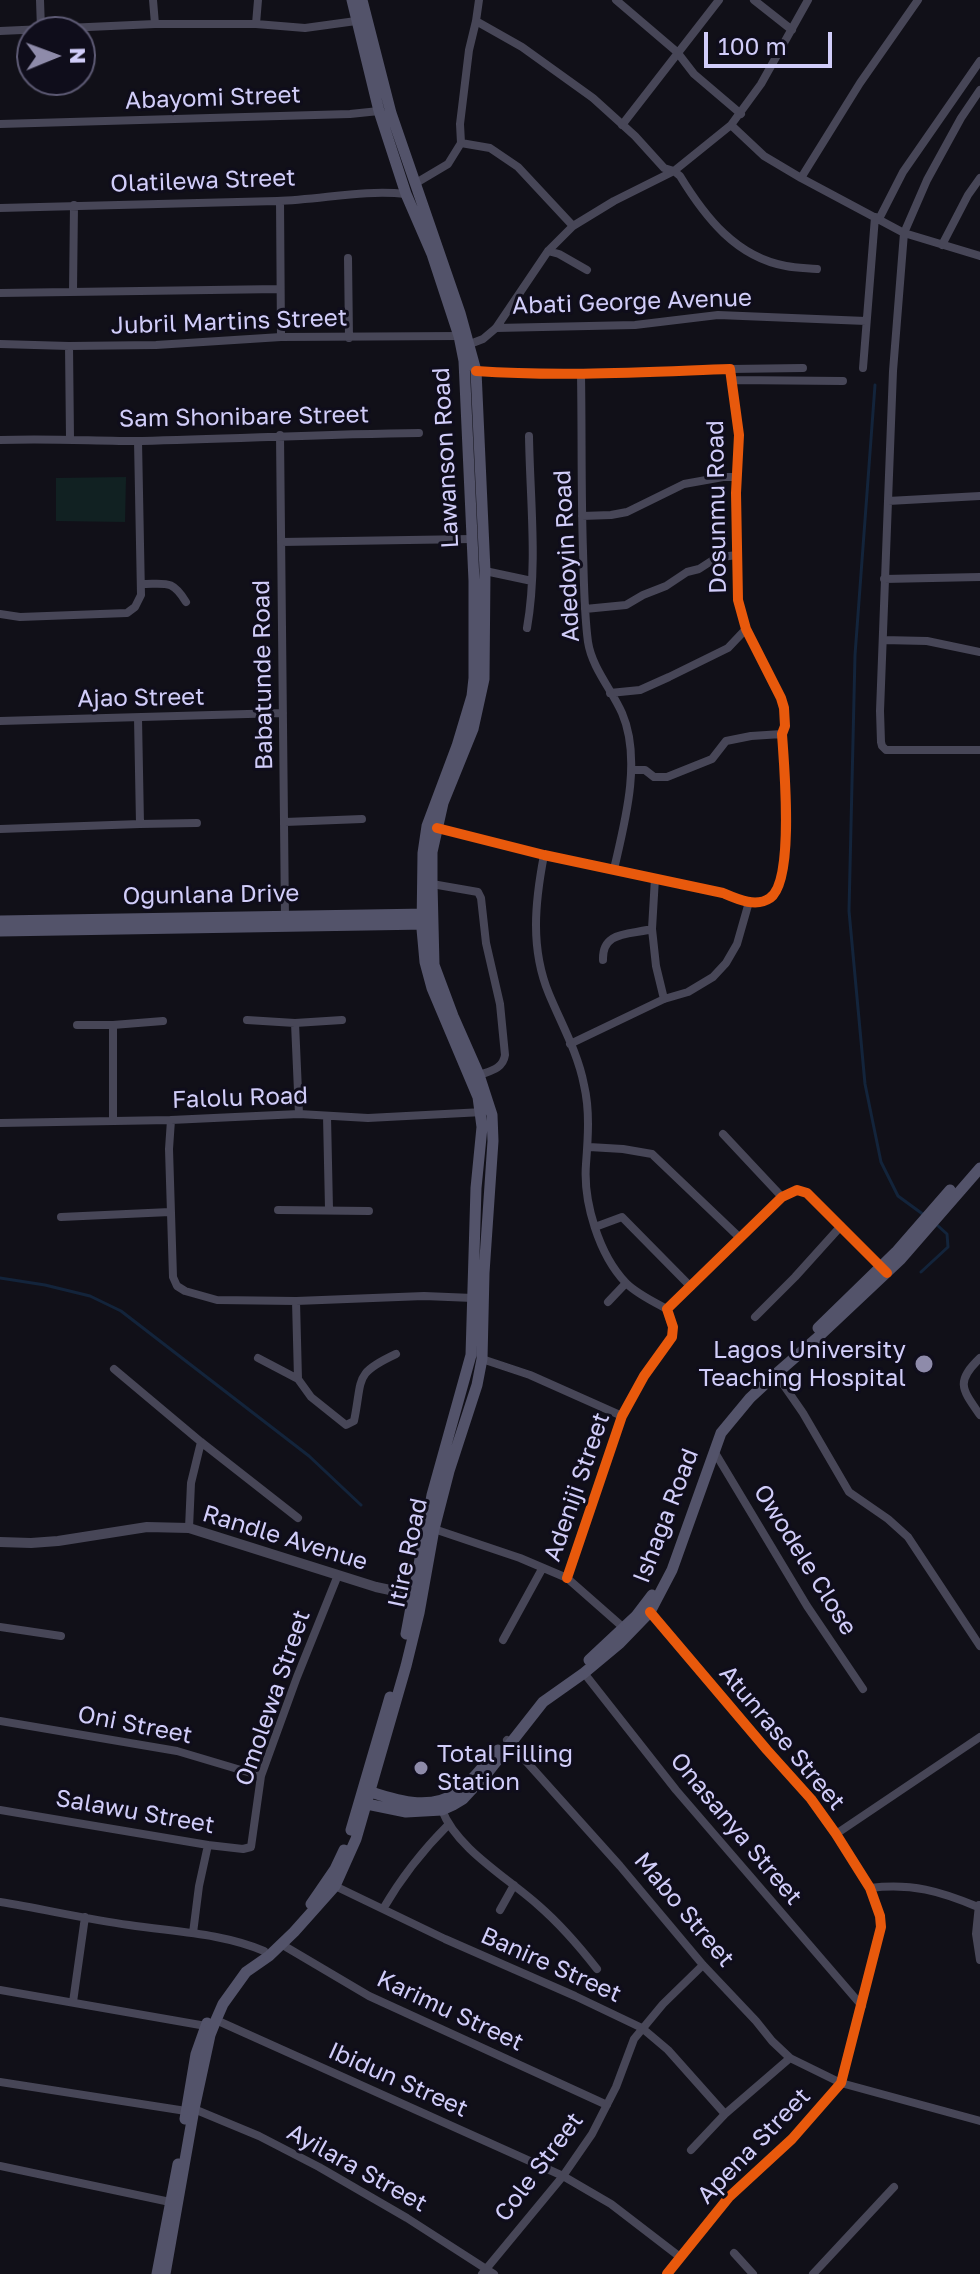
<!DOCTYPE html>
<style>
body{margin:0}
#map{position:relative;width:980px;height:2274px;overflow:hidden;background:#111018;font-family:"Golos Text",sans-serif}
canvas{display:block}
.north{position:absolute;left:16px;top:16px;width:80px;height:80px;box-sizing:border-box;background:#0f0d1b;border:2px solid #5d5a74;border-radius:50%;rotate:89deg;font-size:22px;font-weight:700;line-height:32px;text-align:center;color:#d1cdf9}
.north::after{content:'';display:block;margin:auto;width:28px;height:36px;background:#8e8baa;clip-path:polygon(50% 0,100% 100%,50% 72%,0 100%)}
.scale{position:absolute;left:704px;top:32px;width:128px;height:36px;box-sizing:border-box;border:4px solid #d1cdf9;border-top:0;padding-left:10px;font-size:24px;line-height:28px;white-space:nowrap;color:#d1cdf9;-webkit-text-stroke:6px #0f0d1b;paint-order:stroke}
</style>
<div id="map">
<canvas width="980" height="2274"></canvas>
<div class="north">N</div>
<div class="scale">100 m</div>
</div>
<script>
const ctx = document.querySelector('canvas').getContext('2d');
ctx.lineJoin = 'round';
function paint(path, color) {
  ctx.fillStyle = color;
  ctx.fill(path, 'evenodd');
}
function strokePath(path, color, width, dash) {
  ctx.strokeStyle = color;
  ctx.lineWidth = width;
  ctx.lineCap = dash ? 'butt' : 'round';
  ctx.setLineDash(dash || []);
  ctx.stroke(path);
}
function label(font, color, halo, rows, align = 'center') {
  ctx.font = font + ' "Golos Text",sans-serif';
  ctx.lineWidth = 6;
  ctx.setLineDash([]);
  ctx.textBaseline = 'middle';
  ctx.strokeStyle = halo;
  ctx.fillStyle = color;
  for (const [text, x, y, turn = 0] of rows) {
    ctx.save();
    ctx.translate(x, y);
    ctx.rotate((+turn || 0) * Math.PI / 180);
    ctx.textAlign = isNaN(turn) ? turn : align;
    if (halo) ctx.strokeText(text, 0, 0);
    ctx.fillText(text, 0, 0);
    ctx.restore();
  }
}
paint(new Path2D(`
 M126,477L125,522L56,521V478Z`), '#112122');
strokePath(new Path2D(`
 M875,385L855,655L849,911L865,1084L881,1162L898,1196L924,1215
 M921,1272L948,1247L947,1234L937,1225
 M0,1278L45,1285L90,1296L121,1311L309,1456L361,1505`), '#13243b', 3);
strokePath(new Path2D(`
 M40,0L41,29
 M153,0L155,24
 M616,0L677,52L694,74L741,114
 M754,0L792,30
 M476,21L522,47L593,98L635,136L664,168L674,171L680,176C705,217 736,257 786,266C796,268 807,268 817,269
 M256,24L258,0
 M0,31L155,24H256L305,28L356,21
 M0,124L350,114L379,111
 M622,125L719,0
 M731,125L764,156L801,178L904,233L980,256
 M461,143L490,148L518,167L573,226
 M801,178L860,83L918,0
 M416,183L448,164L461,143L460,124L469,50L476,21L479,0
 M280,201L281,337
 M0,208C92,205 185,204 277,201C321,200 363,189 406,194
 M879,219L903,172L980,61
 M942,245L968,195L980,178
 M548,251L559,254L587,270
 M348,258L349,338
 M73,291L74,205
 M0,293L280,289
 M496,328L635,325L718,315L866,321
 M0,344L69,346L156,345L281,337L459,336
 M470,344L483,339L496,328L548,251L573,226L614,201L674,171L731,125L761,84L808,0
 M69,346L70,438
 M863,368L875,217
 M730,369L803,368
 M581,375C582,434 581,493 583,551C584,582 584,612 588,642C592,668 612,690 622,713C642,759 625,822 614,869
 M731,380L843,381
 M280,435L285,918
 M0,440C47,438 94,441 142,441C234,439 326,434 419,433
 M980,496L888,501L880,711L881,742L882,746L886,750H980
 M888,501L893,371L904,233L927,180L961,118L980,90
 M582,516L611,515L627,512L684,484L723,477H737
 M281,542L472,539
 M485,571L532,581
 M884,579L980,577
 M141,584C166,584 172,579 186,602
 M585,609L626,605L643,595L666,586L687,572L699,569L716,558L736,555
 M0,614L20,617L127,613L135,607L141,595L138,441
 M527,628C538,565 530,500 529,436
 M883,640L927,641L980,652
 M610,693L640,690L669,677L728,648L746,629
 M138,718L140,824L197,823
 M0,721L283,713
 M632,770H645L654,777H667L712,759L726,741L751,736L782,734
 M285,822L362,819
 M437,828L544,855L723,893C737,899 756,908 770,898C795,881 784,765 782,734L785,726L784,708L781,698L746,629L738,600L736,493L739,435L730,369C645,372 561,377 476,371
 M0,829L140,824
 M544,855C535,902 530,948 549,994C561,1023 578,1053 584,1085C590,1110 588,1138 586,1164C583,1202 599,1255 626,1283C637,1294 654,1302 667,1309
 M655,878L652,929L656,966L664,999
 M432,884L478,892L481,898L486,943L500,1004L505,1055C503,1069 490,1071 479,1075
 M603,960C602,931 628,935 652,929
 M247,1020L295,1023L342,1020
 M295,1023L299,1114
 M77,1025H113L163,1021
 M570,1044L664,999L688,992L713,977L726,963L737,944L749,902
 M327,1116L329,1209
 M113,1120V1025
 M171,1120L169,1149L173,1277L177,1286L185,1291L217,1300L296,1301L424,1296L473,1298
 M0,1123L171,1120L299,1114L368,1118L483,1112
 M723,1134L782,1197
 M589,1147L623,1149L652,1154L739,1237
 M278,1210L369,1211
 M61,1217L170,1212
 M595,1227L622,1217L691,1287
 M296,1301L298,1379L311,1397L346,1425L354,1421C363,1378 353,1374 396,1354
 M608,1302L626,1283
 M755,1317L795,1277L841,1226
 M258,1358L298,1379
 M980,1358C955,1382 962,1389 980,1415
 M482,1359L530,1375L622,1416
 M114,1369L201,1442L298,1518
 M776,1374L803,1413L849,1492L888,1519L908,1537L980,1646
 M714,1451L807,1606L863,1689
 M189,1528L191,1483L201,1442
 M434,1529L520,1558L567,1578L625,1629
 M567,1578L622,1416L644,1376L672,1337L673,1327L667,1309L782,1197L797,1190L807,1193L885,1271
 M650,1612L767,1750L811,1799L836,1834L870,1888L880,1916L881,1927L841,2083L792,2139L729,2197L667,2274
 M0,1627L61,1636
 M503,1640L542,1569
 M584,1673L676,1790L862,2006
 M0,1721L177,1751L261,1776
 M507,1740L620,1866L703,1965L756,2021L772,2041L790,2058L841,2083L980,2121
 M0,1810L208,1845L243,1849L251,1847L261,1776L297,1677L338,1575
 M442,1810C456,1848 508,1878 538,1905C560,1924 579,1946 597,1969
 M836,1834L980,1737
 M335,1886L445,1939L575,1996L642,2028L668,2050L725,2114
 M870,1888C912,1883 940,1891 978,1907
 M0,1902C43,1909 86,1919 129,1925C175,1932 221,1933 264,1951
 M979,1905L976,1934L980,1960
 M383,1909C401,1878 422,1851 448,1825
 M500,1910L514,1885
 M193,1933L199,1886L208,1845
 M281,1944L369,1996L607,2105
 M0,1990L206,2026
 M73,2002L85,1917
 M216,2020L563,2176L611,2204L680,2257
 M0,2082L186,2111
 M194,2109L259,2136L319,2167L407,2218L494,2274
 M691,2150L725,2114L790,2058
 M0,2166L170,2202
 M734,2253L753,2274
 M482,2274L563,2176L592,2134L616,2087L634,2039L663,2004L703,1965
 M813,2274L894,2187`), '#474657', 8);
strokePath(new Path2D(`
 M0,1542L31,1543L58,1541L147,1527L189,1528L376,1587L418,1596`), '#474657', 10);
strokePath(new Path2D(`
 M352,0L379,111L406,194L432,254L459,336L464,361L474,581V678L472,696L457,746L427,826L423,853L422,929L425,962L432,988L478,1097L482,1127L476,1188L471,1355L432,1495L406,1634
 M0,921L427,914
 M0,931L427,924
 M818,1328L896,1252L950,1190
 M589,1660L636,1616L652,1595
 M365,1790C394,1800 430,1812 458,1792C473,1781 485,1763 498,1750
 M362,1803L406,1812L442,1810L453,1805L463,1799L488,1772L543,1702L584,1673L620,1643L650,1612L672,1570L721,1433L750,1398L776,1374L816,1339L901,1259L980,1168
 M351,1830L390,1697
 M311,1904L335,1869L344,1850
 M185,2119L196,2054L207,2023
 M157,2274L178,2164
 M165,2274L194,2109L210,2035L216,2020L223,2004L246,1972L269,1956L294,1932L335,1886L356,1839L406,1666L419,1613L434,1529L449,1471L477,1385L482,1359L484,1273L493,1141L492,1115L479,1075L453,1016L434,965L432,884V852L443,803L473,729L484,679L485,571L476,371L460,313L391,113L362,0`), '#53536a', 11);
strokePath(new Path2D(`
 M437,828L544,855L723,893C737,899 756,908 770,898C795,881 784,765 782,734L785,726L784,708L781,698L746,629L738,600L736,493L739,435L730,369C645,372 561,377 476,371
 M567,1578L622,1416L644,1376L672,1337L673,1327L667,1309L782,1197L797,1190L807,1193L887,1273
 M650,1612L767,1750L811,1799L836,1834L870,1888L880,1916L881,1927L841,2083L792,2139L729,2197L667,2274`), '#e8590c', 10);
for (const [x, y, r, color] of [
 [924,1364,10,"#8e8baa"],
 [421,1768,8,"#8e8baa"]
]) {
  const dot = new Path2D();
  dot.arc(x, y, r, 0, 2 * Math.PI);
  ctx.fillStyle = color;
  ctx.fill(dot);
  strokePath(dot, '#0f0d1b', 3);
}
label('24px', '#d1cdf9', '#0f0d1b', [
 ["Abayomi Street",213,98,-2],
 ["Olatilewa Street",203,181,-2],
 ["Abati George Avenue",632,302,-2],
 ["Jubril Martins Street",229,322,-2],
 ["Sam Shonibare Street",244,417,-1],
 ["Lawanson Road",446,458,-93],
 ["Dosunmu Road",717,507,-91],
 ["Adedoyin Road",567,556,-93],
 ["Babatunde Road",263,675,-91],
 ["Ajao Street",141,698,-1],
 ["Ogunlana Drive",211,895,-1],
 ["Falolu Road",240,1098,-2],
 ["Adeniji Street",577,1487,-71],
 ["Ishaga Road",666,1516,-69],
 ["Randle Avenue",285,1538,17],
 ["Itire Road",408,1553,-78],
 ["Owodele Close",805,1560,58],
 ["Omolewa Street",273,1698,-71],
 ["Oni Street",135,1725,11],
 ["Atunrase Street",782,1738,50],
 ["Salawu Street",135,1812,10],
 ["Onasanya Street",736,1829,50],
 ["Mabo Street",684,1910,50],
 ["Banire Street",551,1965,24],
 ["Karimu Street",450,2011,25],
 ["Ibidun Street",398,2080,24],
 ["Apena Street",754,2146,-46],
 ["Cole Street",539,2167,-53],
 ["Ayilara Street",357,2168,29]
]);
label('24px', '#d1cdf9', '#0f0d1b', [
 ["Lagos University",906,1350],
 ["Teaching Hospital",906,1378],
 ["Total Filling",437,1754,"left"],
 ["Station",437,1782,"left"]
], 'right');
</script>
